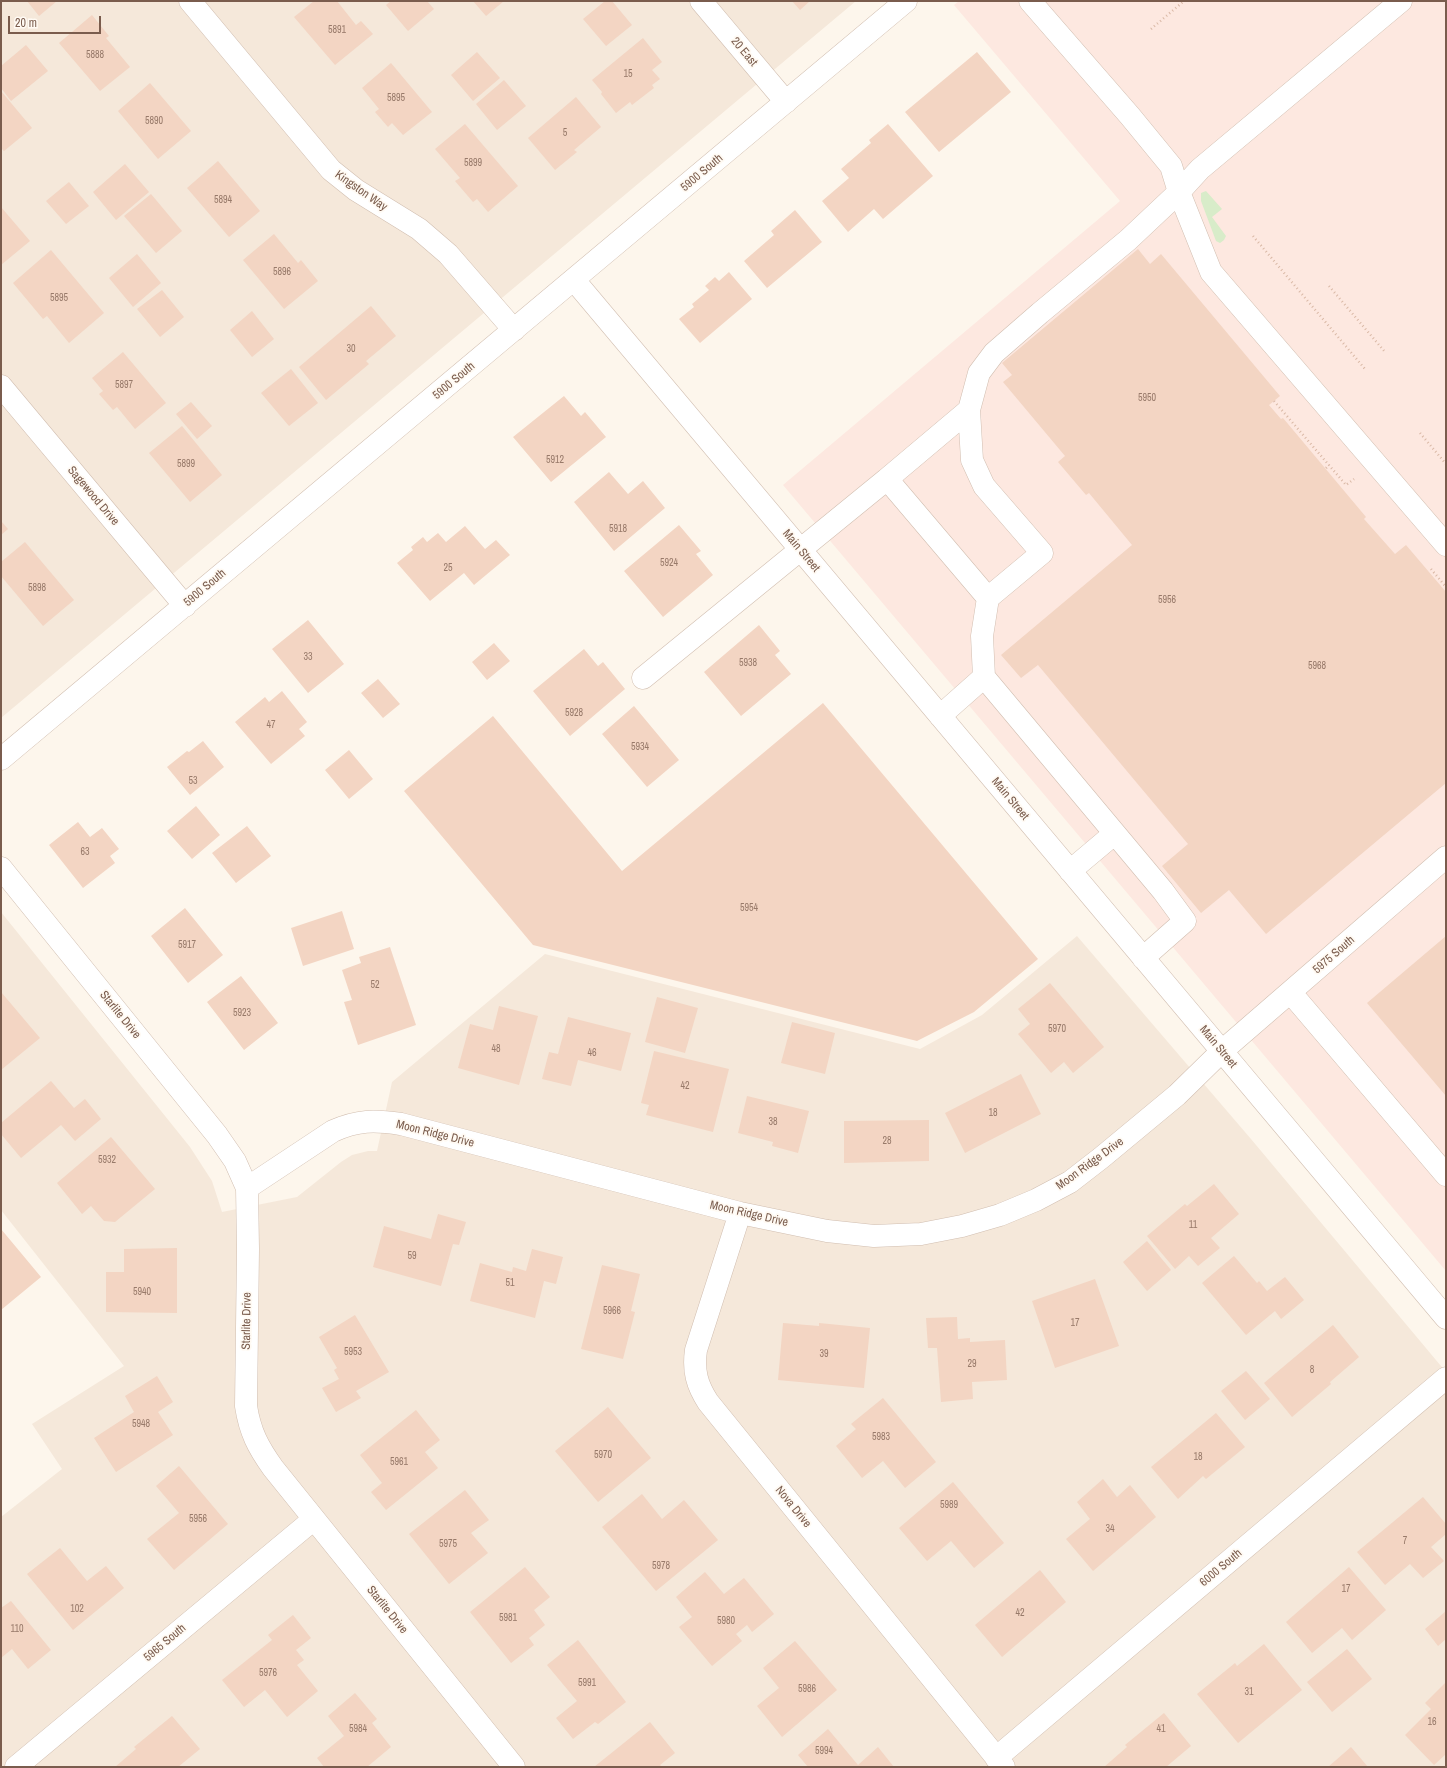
<!DOCTYPE html>
<style>
body{margin:0}
#map{position:relative;width:1447px;height:1768px;overflow:hidden;background:#fdf6ec;font-family:"Archivo Narrow",sans-serif}
canvas{display:block}
.frame{position:absolute;inset:0;border:2px solid #7a5c4d;pointer-events:none}
.scale{position:absolute;left:8px;top:16px;width:93px;height:18px;box-sizing:border-box;border:2px solid #7a5c4d;border-top:0;padding-left:5px;font-size:12px;line-height:14px;white-space:nowrap;color:#7a5c4d;-webkit-text-stroke:3px #fffaf3;paint-order:stroke}
</style>
<div id="map">
<canvas width="1447" height="1768"></canvas>
<div class="frame"></div>
<div class="scale">20 m</div>
</div>
<script>
const ctx = document.querySelector('canvas').getContext('2d');
ctx.lineJoin = 'round';
function paint(path, color) {
  ctx.fillStyle = color;
  ctx.fill(path, 'evenodd');
}
function strokePath(path, color, width, dash) {
  ctx.strokeStyle = color;
  ctx.lineWidth = width;
  ctx.lineCap = dash ? 'butt' : 'round';
  ctx.setLineDash(dash || []);
  ctx.stroke(path);
}
function label(font, color, halo, rows, align = 'center') {
  ctx.font = font + ' "Archivo Narrow",sans-serif';
  ctx.lineWidth = 3.5;
  ctx.setLineDash([]);
  ctx.textBaseline = 'middle';
  ctx.strokeStyle = halo;
  ctx.fillStyle = color;
  for (const [text, x, y, turn = 0] of rows) {
    ctx.save();
    ctx.translate(x, y);
    ctx.rotate((+turn || 0) * Math.PI / 180);
    ctx.textAlign = isNaN(turn) ? turn : align;
    if (halo) ctx.strokeText(text, 0, 0);
    ctx.fillText(text, 0, 0);
    ctx.restore();
  }
}
paint(new Path2D(`
 M1,1H856L1,718Z
 M1,912L190,1147L212,1181L222,1212L297,1197L341,1162L352,1155L368,1151H377L392,1082L545,954L920,1049L982,1015L1077,936L1251,1139L1446,1372V1767H1V1517L62,1469L32,1424L124,1366L1,1210Z`), '#f5e8da');
paint(new Path2D(`
 M959,1H1446V1271L783,485L1120,201L954,5Z`), '#fde8e0');
paint(new Path2D(`
 M1206,191L1222,209L1212,217L1226,236L1224,240L1220,243L1216,241L1201,201V193Z`), '#d8ecc9');
paint(new Path2D(`
 M27,1H57L39,16Z
 M314,1H337L356,25L361,21L373,34L335,65L294,17Z
 M391,1H427L434,9L408,31L386,5Z
 M473,1H504L486,16Z
 M605,1H612L632,25L606,46L583,19Z
 M792,1H810L800,10Z
 M92,15L109,36L106,38L130,67L100,91L59,43Z
 M643,38L662,62L652,70L660,79L652,85L654,88L632,105L630,102L616,113L601,94L602,92L592,80Z
 M26,45L48,71L11,101L1,88V66Z
 M477,52L500,78L473,101L451,75Z
 M977,52L1011,92L939,152L905,112Z
 M391,63L432,112L403,135L392,123L388,127L375,112L379,109L362,88Z
 M504,80L526,106L497,130L476,104Z
 M150,83L191,131L158,159L118,111Z
 M1,91L32,128L4,151L1,148Z
 M576,97L601,127L574,150L577,152L555,170L528,138Z
 M465,124L518,186L488,212L477,199L473,202L455,181L460,178L435,149Z
 M888,124L933,176L883,219L874,209L848,232L822,201L849,178L841,169L871,143L869,140Z
 M218,161L260,211L229,237L187,188Z
 M125,164L149,192L116,220L93,192Z
 M69,182L89,206L66,224L46,201Z
 M151,194L182,231L156,253L124,216Z
 M1,207L30,241L1,265Z
 M795,210L822,242L767,288L744,261L774,235L771,231Z
 M274,234L298,263L301,260L318,281L284,309L243,260Z
 M1138,249L1150,264L1161,254L1280,396L1269,405L1281,419L1283,418L1366,517L1364,519L1395,554L1406,545L1446,592V783L1266,934L1229,890L1201,913L1162,866L1188,844L1038,665L1021,678L1001,655L1132,545L1089,493L1086,495L1058,462L1065,456L1003,382L1012,375L1002,363Z
 M51,250L104,313L69,343L47,316L43,319L13,283Z
 M137,254L161,283L133,307L109,278Z
 M729,272L752,299L700,343L679,319L694,307L692,304L709,290L705,286L715,277L719,281Z
 M162,290L184,317L160,337L137,309Z
 M371,306L396,336L366,361L369,364L326,400L299,367Z
 M252,311L274,339L252,357L230,330Z
 M123,352L166,403L135,429L117,407L113,410L99,394L103,391L92,378Z
 M291,369L318,403L289,426L261,393Z
 M564,396L581,416L585,412L606,437L551,482L513,437Z
 M191,402L212,426L197,439L176,414Z
 M182,426L222,475L190,502L149,453Z
 M609,472L628,494L643,481L665,508L614,551L574,502Z
 M1,521L8,529L1,535Z
 M679,525L701,551L696,554L713,575L663,617L624,571Z
 M465,526L485,549L496,540L510,555L474,585L464,573L430,601L397,563L413,550L411,547L423,537L427,542L438,533L446,542Z
 M25,542L74,600L43,626L1,576V562Z
 M308,620L344,664L308,693L272,649Z
 M759,625L780,651L775,655L791,674L741,716L704,672Z
 M494,643L510,661L487,680L472,662Z
 M584,649L598,666L603,662L625,689L570,736L533,691Z
 M378,679L400,704L383,718L361,693Z
 M282,691L307,722L299,729L305,736L271,764L235,722L265,697L269,702Z
 M823,703L1038,959L974,1012L917,1041L533,945L404,791L493,716L622,871Z
 M634,706L679,760L647,787L602,734Z
 M203,741L224,767L190,795L167,767L187,751L189,752Z
 M349,750L373,779L349,799L325,770Z
 M196,806L220,835L192,859L167,831Z
 M78,822L90,837L102,828L119,849L110,856L115,863L83,888L49,845Z
 M247,826L271,856L236,883L212,853Z
 M185,908L223,955L188,983L151,936Z
 M342,911L354,949L303,966L291,928Z
 M1446,936V1096L1367,1003Z
 M390,947L416,1025L358,1045L344,1002L352,1000L342,970L361,963L359,957Z
 M241,976L278,1023L244,1050L207,1002Z
 M1050,983L1104,1047L1073,1073L1064,1062L1051,1073L1018,1034L1030,1024L1018,1009Z
 M1,992L40,1038L1,1070Z
 M657,997L698,1008L685,1053L645,1042Z
 M499,1006L538,1016L519,1085L458,1068L470,1024L493,1030Z
 M568,1017L631,1033L621,1071L578,1060L571,1086L542,1079L549,1052L558,1054Z
 M792,1022L835,1033L825,1074L781,1063Z
 M654,1051L729,1069L713,1132L646,1115L649,1105L641,1103Z
 M1021,1074L1041,1114L965,1153L945,1113Z
 M51,1081L74,1108L85,1099L101,1119L75,1141L61,1125L21,1158L1,1134V1123Z
 M747,1096L809,1111L798,1153L772,1146L773,1142L738,1133Z
 M929,1120V1161L844,1163V1121Z
 M111,1137L155,1189L115,1222L104,1221L91,1206L82,1214L57,1183Z
 M1214,1184L1239,1214L1211,1238L1220,1248L1198,1266L1189,1256L1175,1269L1147,1236L1185,1204L1187,1206Z
 M438,1214L466,1222L459,1245L453,1244L441,1286L373,1267L384,1226L431,1239Z
 M1,1229L41,1277L1,1310Z
 M1147,1241L1171,1270L1147,1291L1123,1262Z
 M177,1248V1313L106,1312V1272H124V1249Z
 M532,1249L563,1257L556,1284L544,1281L535,1318L470,1301L480,1263L512,1272L513,1267L526,1271Z
 M1234,1256L1257,1283L1259,1281L1267,1291L1285,1277L1304,1300L1281,1319L1275,1311L1246,1335L1202,1283Z
 M602,1265L640,1274L631,1311L635,1312L623,1359L581,1349Z
 M1095,1279L1119,1346L1055,1368L1032,1301Z
 M355,1315L389,1372L356,1391L361,1398L336,1412L322,1388L339,1379L334,1370L337,1368L319,1337Z
 M957,1317L958,1339L970,1338V1342L1005,1340L1007,1380L972,1382L973,1399L941,1402L937,1348H928L926,1318Z
 M783,1323L819,1326V1323L870,1328L864,1388L778,1380Z
 M1333,1325L1359,1357L1330,1382L1331,1384L1292,1417L1264,1383Z
 M1246,1371L1270,1399L1245,1420L1221,1391Z
 M157,1376L173,1402L158,1412L173,1435L116,1472L94,1438L134,1412L125,1396Z
 M883,1398L936,1462L905,1488L883,1461L862,1478L836,1446L856,1429L851,1424Z
 M608,1407L651,1458L598,1502L555,1451Z
 M416,1410L440,1440L425,1452L438,1468L386,1510L371,1492L382,1483L360,1455Z
 M1216,1413L1245,1447L1206,1479L1203,1476L1178,1499L1151,1467Z
 M179,1466L228,1524L174,1570L147,1539L179,1513L156,1486Z
 M1103,1479L1117,1497L1130,1485L1156,1517L1093,1571L1066,1539L1090,1519L1077,1502Z
 M953,1482L1004,1543L974,1568L951,1541L927,1561L899,1528Z
 M465,1490L489,1520L471,1533L488,1553L449,1584L409,1534Z
 M642,1494L662,1519L684,1500L718,1540L656,1591L602,1527Z
 M1423,1497L1446,1524V1534L1431,1547L1444,1561L1423,1578L1410,1564L1385,1585L1357,1552Z
 M60,1548L87,1581L106,1566L124,1588L73,1630L27,1574Z
 M525,1567L550,1597L534,1610L545,1625L529,1638L534,1645L511,1663L470,1612Z
 M1349,1567L1386,1610L1352,1640L1342,1628L1312,1653L1286,1622Z
 M1040,1570L1066,1602L1002,1657L975,1625Z
 M705,1572L724,1594L744,1578L774,1614L752,1632L747,1625L736,1634L742,1641L712,1666L679,1627L692,1617L676,1597Z
 M11,1601L51,1650L28,1669L12,1649L1,1658V1608Z
 M1446,1611V1639L1438,1646L1425,1629Z
 M293,1615L311,1638L296,1650L304,1660L297,1665L318,1691L287,1717L265,1690L244,1707L222,1680L272,1640L268,1635Z
 M578,1640L626,1702L598,1724L595,1722L573,1739L556,1718L577,1701L547,1665Z
 M795,1641L837,1690L782,1737L757,1706L779,1688L763,1668Z
 M1264,1644L1302,1690L1238,1743L1197,1694L1235,1663L1237,1666Z
 M1347,1649L1372,1679L1332,1712L1307,1682Z
 M1446,1682V1754L1434,1765L1405,1735L1431,1709L1425,1703Z
 M355,1693L377,1719L372,1723L391,1747L367,1767H324L317,1758L344,1736L328,1716Z
 M1164,1713L1191,1746L1166,1767H1104L1127,1747L1125,1745Z
 M172,1716L200,1749L178,1767H115L136,1749L134,1747Z
 M650,1722L675,1753L660,1765L662,1767H594Z
 M828,1729L858,1765L878,1747L894,1767H808L798,1755Z
 M1351,1747L1368,1767H1328Z`), '#f3d5c3');
const minor = new Path2D(`
 M190,1L331,170L356,190L419,229L448,254L514,330
 M701,1L786,102
 M1030,1L1130,116L1171,166L1179,192L1211,272L1446,545
 M574,280L1446,1318
 M1,386L185,606
 M969,410L972,460L984,486L1042,553L988,598
 M643,678L887,479
 M940,716L984,677
 M1,759L906,1
 M1,868L217,1135L235,1161L247,1188L248,1249L246,1406C250,1432 258,1447 273,1468L514,1767
 M1070,871L1114,834
 M1143,958L1185,921L1163,891L984,677L982,636L988,598L887,479L969,410L979,373L994,353L1040,313L1128,240L1179,192L1200,169L1401,1
 M1291,993L1446,1175
 M247,1188L333,1131C358,1120 374,1120 401,1124L740,1213L827,1231L874,1236L921,1234L962,1226L1000,1215L1036,1200L1070,1182L1101,1158L1177,1095L1222,1051L1446,857
 M740,1213L696,1350C693,1371 697,1385 708,1402L1004,1767
 M996,1758L1446,1378
 M16,1767L314,1519`);
strokePath(minor, '#d1beb0', 23);
strokePath(new Path2D(`
 M1151,29L1184,1
 M1253,236L1365,369
 M1329,286L1385,352
 M1274,401L1346,485L1354,479
 M1420,433L1446,464
 M1326,468L1329,465
 M1431,569L1446,587`), '#d9b8a5', 2.5, [1, 3]);
strokePath(minor, '#fff', 22);
label('10px', '#987a6a', null, [
 ["5891",337,30],
 ["5888",95,55],
 ["15",628,74],
 ["5895",396,98],
 ["5890",154,121],
 ["5",565,133],
 ["5899",473,163],
 ["5894",223,200],
 ["5896",282,272],
 ["5895",59,298],
 ["30",351,349],
 ["5897",124,385],
 ["5950",1147,398],
 ["5912",555,460],
 ["5899",186,464],
 ["5918",618,529],
 ["5924",669,563],
 ["25",448,568],
 ["5898",37,588],
 ["5956",1167,600],
 ["33",308,657],
 ["5938",748,663],
 ["5968",1317,666],
 ["5928",574,713],
 ["47",271,725],
 ["5934",640,747],
 ["53",193,781],
 ["63",85,852],
 ["5954",749,908],
 ["5917",187,945],
 ["52",375,985],
 ["5923",242,1013],
 ["5970",1057,1029],
 ["48",496,1049],
 ["46",592,1053],
 ["42",685,1086],
 ["18",993,1113],
 ["38",773,1122],
 ["28",887,1141],
 ["5932",107,1160],
 ["11",1193,1225],
 ["59",412,1256],
 ["51",510,1283],
 ["5940",142,1292],
 ["5966",612,1311],
 ["17",1075,1323],
 ["5953",353,1352],
 ["39",824,1354],
 ["29",972,1364],
 ["8",1312,1370],
 ["5948",141,1424],
 ["5983",881,1437],
 ["5970",603,1455],
 ["18",1198,1457],
 ["5961",399,1462],
 ["5989",949,1505],
 ["5956",198,1519],
 ["34",1110,1529],
 ["7",1405,1541],
 ["5975",448,1544],
 ["5978",661,1566],
 ["17",1346,1589],
 ["102",77,1609],
 ["42",1020,1613],
 ["5981",508,1618],
 ["5980",726,1621],
 ["110",17,1629],
 ["5976",268,1673],
 ["5991",587,1683],
 ["5986",807,1689],
 ["31",1249,1692],
 ["16",1432,1722],
 ["5984",358,1729],
 ["41",1161,1729],
 ["5994",824,1751]
]);
label('12px', '#7a5c4d', '#fffaf3', [
 ["20 East",744,52,50],
 ["5900 South",702,173,-40],
 ["Kingston Way",361,191,35],
 ["5900 South",454,381,-40],
 ["Sagewood Drive",93,496,50],
 ["Main Street",801,551,50],
 ["5900 South",205,588,-40],
 ["Main Street",1010,799,50],
 ["5975 South",1334,955,-41],
 ["Starlite Drive",120,1015,51],
 ["Main Street",1218,1047,50],
 ["Moon Ridge Drive",435,1134,14],
 ["Moon Ridge Drive",1090,1164,-36],
 ["Moon Ridge Drive",749,1214,13],
 ["Starlite Drive",247,1321,-89],
 ["Nova Drive",793,1507,51],
 ["6000 South",1221,1568,-40],
 ["Starlite Drive",387,1610,51],
 ["5965 South",165,1643,-40]
]);
</script>
